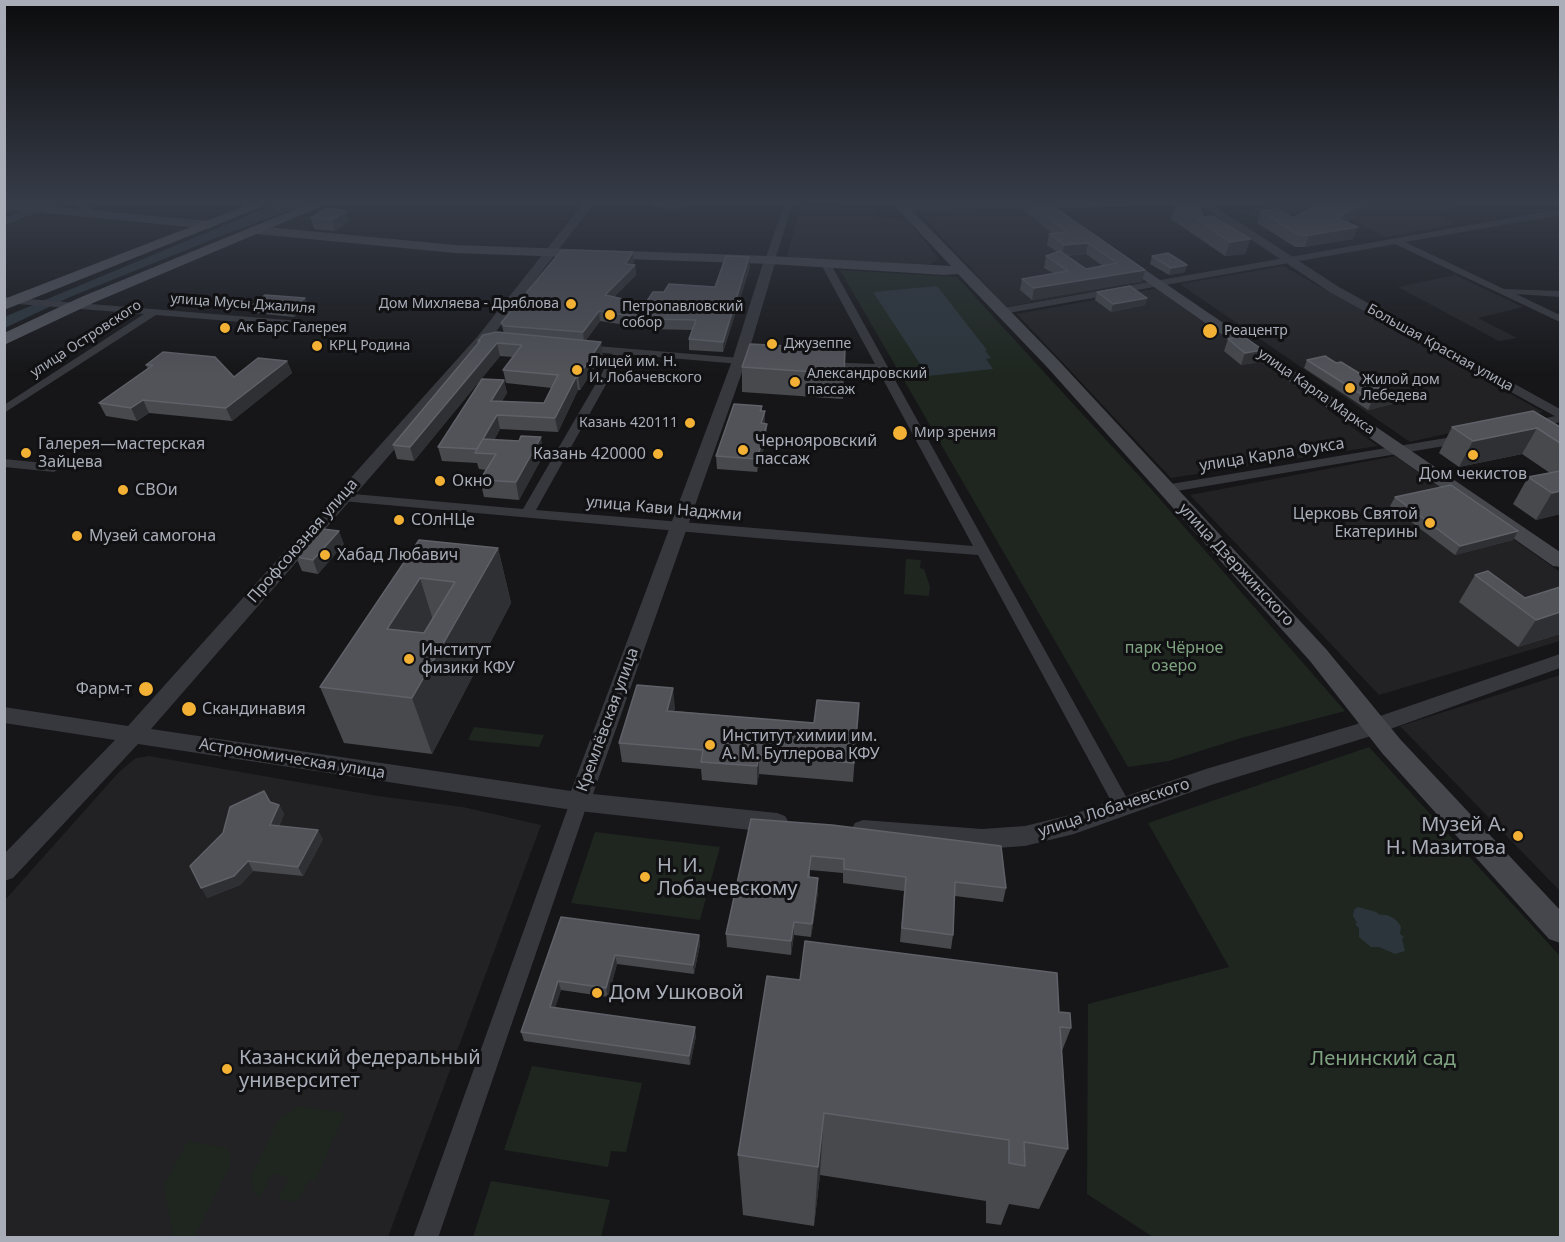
<!DOCTYPE html>
<meta charset="utf-8">
<style>
body{margin:0}
#map{position:relative;width:1565px;height:1242px;overflow:hidden;background:#161618;font-family:"Noto Sans",sans-serif}
canvas{display:block}
.frame{position:absolute;inset:0;border:6px solid #a8adb8;pointer-events:none}
</style>
<div id="map">
<canvas width="1565" height="1242"></canvas>
<div class="frame"></div>
</div>
<script>
const ctx = document.querySelector('canvas').getContext('2d');
ctx.lineJoin = 'round';
function paint(path, color) {
  ctx.fillStyle = color;
  ctx.fill(path, 'evenodd');
}
function strokePath(path, color, width, dash) {
  ctx.strokeStyle = color;
  ctx.lineWidth = width;
  ctx.lineCap = dash ? 'butt' : 'round';
  ctx.setLineDash(dash || []);
  ctx.stroke(path);
}
function label(font, color, halo, rows, align = 'center') {
  ctx.font = font + ' "Noto Sans",sans-serif';
  ctx.lineWidth = 6;
  ctx.setLineDash([]);
  ctx.textBaseline = 'middle';
  ctx.strokeStyle = halo;
  ctx.fillStyle = color;
  for (const [text, x, y, turn = 0] of rows) {
    ctx.save();
    ctx.translate(x, y);
    ctx.rotate((+turn || 0) * Math.PI / 180);
    ctx.textAlign = isNaN(turn) ? turn : align;
    if (halo) ctx.strokeText(text, 0, 0);
    ctx.fillText(text, 0, 0);
    ctx.restore();
  }
}
paint(new Path2D(`
 M1384,202H1453L1457,206L1436,213L1456,224L1386,237L1349,219Z
 M801,206L872,209L878,217L908,221L939,259L927,266L786,259Z
 M1043,210L1146,282L1006,307L918,211Z
 M1283,266L1543,412L1410,442L1180,284Z
 M1455,275L1523,307L1478,318L1517,338L1499,341L1398,287Z
 M1159,288L1378,446L1171,478L1017,314Z
 M1395,456L1560,572V641L1379,695L1190,495Z
 M1560,675V891L1400,726Z
 M149,756L378,796L463,807L541,825L388,1237L5,1238V900L119,772L136,758Z`), '#222225');
paint(new Path2D(`
 M1273,204L1306,205L1346,220L1300,214L1276,216L1267,211L1256,212L1265,218L1255,219L1244,212Z
 M840,270L957,277L1152,490L1345,711L1241,738L1169,761L1128,767Z
 M906,559L921,560L920,568L924,569L930,587L929,596L904,594Z
 M474,727L544,735L539,747L468,740Z
 M1369,747L1560,956V1237H1153L1087,1194L1088,1004L1229,967L1148,823Z
 M595,832L720,847L700,920L571,903Z
 M532,1066L642,1083L626,1152L611,1151L608,1167L504,1150Z
 M299,1106L345,1113L315,1181L308,1180L298,1202L278,1200L289,1177L272,1174L260,1197L253,1191L251,1177L279,1118Z
 M190,1141L227,1148L231,1155L230,1165L194,1237H173L164,1186L187,1142Z
 M491,1181L610,1200L601,1237H473Z`), '#1e261f');
paint(new Path2D(`
 M280,202H314L223,235L70,297L5,328L4,317Z
 M937,286L987,350L985,351L991,358L986,359L993,369L928,376L873,292Z
 M1358,907L1376,912L1380,915C1389,914 1397,919 1401,927L1400,934L1404,937L1402,939L1405,951L1395,954L1379,947H1371L1359,937V928L1355,924L1357,923L1353,916L1354,910Z`), '#2c353c');
paint(new Path2D(`
 M785,202H793L775,260L767,262L765,260Z
 M1560,209V215L1405,242L1504,289L1560,291V297L1516,294L1560,315V322L1395,244L1003,314L998,311L1003,308Z
 M826,262L834,264L833,268L1129,802L1132,807L1129,812L1123,814L1117,812L978,555L756,538L342,501L336,497L342,493L523,509L613,354L580,350L579,348L584,345L752,359L757,362L752,365L623,354L536,510L973,546L878,370L824,368L819,365L824,362L875,364L823,268Z
 M4,297L337,324L342,327L337,330L156,315L4,413V405L144,314L5,303Z
 M1560,415V422L1532,429L1526,425L1528,422Z
 M1464,435L1470,439L1468,442L1165,493L1159,489L1165,485Z
 M4,459L54,464L60,468L54,472L4,467Z
 M579,795L585,797L588,802L438,1238H413L570,802L573,797Z`), '#37383d');
paint(new Path2D(`
 M49,202H66L4,225V218Z
 M74,202H86L97,214L96,216H88Z
 M584,202H595L488,342L151,729L571,791L732,361L764,260L770,256L776,260L746,361L593,794L777,813L785,816L789,823L785,830L777,833L579,811L138,744L13,878L4,881V854L115,740L4,723V707L128,726L478,336Z
 M1036,202H1187L1182,205L902,212L897,209L902,206Z
 M1195,202H1208L1339,287L1560,409V419L1331,293Z
 M1560,654V668L1368,737L1211,785L1074,834L1025,846L982,849L863,840L855,837L851,830L855,823L863,820L982,829L1025,826L1074,814L1206,769L1354,725Z`), '#37383d');
paint(new Path2D(`
 M4,202L209,221L215,225L209,229L4,209Z
 M891,202H904L1059,361L1326,649L1400,739L1560,910V943L1549,939L1382,753L1310,661L1047,367L958,274L944,275L770,264L455,253L257,234L251,230L257,226L455,245L770,256L951,266Z
 M1119,252L1560,552V567L1553,566L1114,259L1112,256L1114,253Z`), '#45474d');
paint(new Path2D(`
 M255,202H274L4,310V299Z
 M313,202H332L93,303L4,345V333L81,297Z`), '#53555c');
paint(new Path2D(`
 M651,202H697V205L671,209L651,206Z
 M1025,202H1047L1145,270L1142,281L1032,300L1020,290L1022,279L1053,273L1044,268L1046,256L1057,252L1047,245L1049,234H1053L1024,211ZM1086,254L1103,266L1086,269L1067,256Z
 M1238,202H1261L1247,206Z
 M1175,205L1250,239L1245,254L1225,256L1171,219Z
 M1329,205L1346,222L1353,239L1305,247H1295L1257,223L1261,211L1293,218Z
 M346,211L349,222L335,231L314,229L311,218Z
 M1152,256L1185,272L1169,275L1150,264Z
 M634,262L632,265H635L636,275L614,297L645,304L664,292L715,287L750,267L723,352L689,350V339L692,330L651,329L600,321L586,340L603,355L580,390H578L558,432L500,429L494,440L544,454L519,500L484,497L480,480L486,470L479,469L477,463L442,461L438,447L504,380L507,393L502,401L544,403L552,388L506,383L503,370L513,357L500,356L414,461L397,459L393,445L478,344V341L504,333L501,323Z
 M1097,292L1147,298L1145,305L1111,312L1095,300Z
 M305,298L308,305L294,317L255,313L252,305Z
 M1228,339L1263,350L1259,362L1241,365L1224,351Z
 M845,349L843,399L742,392V367Z
 M163,352L234,377L287,361L292,373L232,421L149,413L137,421L106,416L99,403L148,369L146,365Z
 M1307,360L1392,404L1368,410L1304,368Z
 M762,406V411H765V424H767V437L757,472L717,469L716,456Z
 M1452,427H1560V514L1536,520L1513,504L1528,477L1550,473L1522,454L1459,467L1439,453Z
 M1395,497L1513,540L1455,555L1390,506Z
 M419,540L498,548L511,603L432,754L344,743L320,687Z
 M344,544L318,574L302,571L296,557Z
 M1475,575L1525,598L1560,587V634L1518,647L1459,602Z
 M859,703L853,782L759,774L757,785L702,780L701,769L622,762L619,743L675,707L674,711L814,723Z
 M270,802L279,805L284,814L279,826L323,839L303,876L253,871L240,885L207,898Z
 M751,819L1006,888L1003,902L955,896L953,935L951,949L900,942L904,891L843,883V873L810,870V877L818,878V892L811,937L794,935L791,955L727,947L726,934Z
 M561,917L699,935L700,944L694,974L617,964L608,997L561,990L555,1007L696,1036L690,1065L524,1041L521,1032Z
 M767,976L1059,1012L1071,1028L1062,1051L1068,1149L1039,1209L1009,1204L1001,1225L986,1223V1201L820,1175L814,1226L743,1215L738,1155Z`), '#47494d');
paint(new Path2D(`
 M670,202H697V205L671,209Z
 M1248,202H1261L1247,206Z
 M1364,202H1379L1333,230L1337,218Z
 M346,211L349,222L335,231L332,220Z
 M1358,227L1353,239L1305,247L1309,235Z
 M1250,239L1245,254L1225,256L1230,242Z
 M1088,243L1086,254L1062,256L1064,245Z
 M633,252L634,262L626,273L625,264Z
 M749,257L750,267L723,352V342Z
 M635,265L636,275L606,305L605,295Z
 M1187,265L1185,272L1169,275L1171,268Z
 M1145,270L1142,281L1032,300L1034,288Z
 M305,298L308,305L294,317L291,309Z
 M1147,298L1145,305L1111,312L1113,304Z
 M599,311L600,321L584,342L583,332Z
 M601,342L603,355L580,390L578,377Z
 M497,343L500,356L414,461L410,447Z
 M1263,350L1259,362L1241,365L1245,353Z
 M287,361L292,373L232,421L226,408Z
 M576,377L578,390L558,432L555,418Z
 M504,380L507,393L494,414L491,401Z
 M1396,396L1392,404L1368,410L1372,401Z
 M143,400L149,413L137,421L131,408Z
 M765,411V424L761,423Z
 M497,415L500,429L487,453L478,449Z
 M767,424V437L757,472V459Z
 M1537,428L1522,454L1459,467L1473,441Z
 M541,437L544,454L519,500L516,482Z
 M1560,491V514L1536,520L1552,493Z
 M339,531L344,544L318,574L313,560Z
 M1518,531L1513,540L1455,555L1460,546Z
 M498,548L511,603L432,754L412,698Z
 M420,578L437,633L406,685L387,629Z
 M1560,612V634L1518,647L1536,620Z
 M673,688L675,707L669,729L667,711Z
 M759,755V774L757,785V766Z
 M279,805L284,814L275,834L270,825Z
 M318,830L323,839L303,876L298,867Z
 M248,861L253,871L240,885L207,898L201,888Z
 M818,878V892L811,937L812,924Z
 M794,922V935L791,955V941Z
 M699,935L700,944L694,974L693,965Z
 M615,955L617,964L608,997L606,988Z
 M558,981L561,990L553,1015L550,1007Z
 M695,1027L696,1036L690,1065L689,1056Z
 M824,1113L820,1175L814,1226L818,1167Z`), '#2f3033');
const building = new Path2D(`
 M1028,202H1047L1145,270L1034,288L1022,279L1068,271L1046,256L1060,251L1086,269L1117,263L1088,243L1064,245L1049,234L1067,232Z
 M1334,202H1364L1337,218L1358,227L1309,235H1299L1261,211L1277,209L1293,218L1320,203L1329,205Z
 M1193,203L1201,208L1203,217L1213,216L1250,239L1230,242L1175,205Z
 M327,208L346,211L332,220L311,218Z
 M565,250L633,252L625,264L635,265L605,295L645,304L653,292H664L669,284L715,287L726,256L749,257L723,342L689,339L696,320L650,319L599,311L583,332L505,326L501,323L561,251Z
 M1168,253L1187,265L1171,268L1152,256Z
 M1130,286L1147,298L1113,304L1097,292Z
 M265,295L305,298L291,309L252,305Z
 M497,332L601,342L578,377H576L555,418L497,415L477,449L438,447L482,379L504,380L491,401L544,403L558,375L503,370L522,345L497,343L410,447L393,445L480,341H478L483,335Z
 M1243,336L1263,350L1245,353L1228,339Z
 M750,344L845,349L844,374L742,367Z
 M163,352L215,357L234,377L258,358L287,361L226,408L143,400L131,408L99,403L153,365H146Z
 M1325,356L1336,363L1341,362L1396,396L1372,401L1307,360Z
 M734,404L762,406L760,411H765L761,423L767,424L757,459L716,456Z
 M1533,411L1560,427V443L1537,428L1473,441L1452,427Z
 M521,436L541,437L516,482L480,480L496,454L475,453L483,439L519,441Z
 M1560,471V491L1552,493L1528,477Z
 M1451,485L1518,531L1460,546L1395,497Z
 M323,529L339,531L313,560L296,557Z
 M419,540L498,548L412,698L320,687ZM420,578L455,582L424,633L387,629Z
 M1488,571L1525,598L1560,587V612L1536,620L1475,575Z
 M637,685L673,688L667,711L814,723L817,700L859,703L854,763L759,755L757,766L701,762L703,750L619,743Z
 M264,791L270,802L279,805L270,825L318,830L298,867L248,861L234,876L201,888L190,866L223,833L230,807Z
 M751,819L832,825L1001,846L1006,888L955,882L953,935L902,928L906,877L844,869V859L811,856L808,877L818,878L812,924L794,922L791,941L726,934Z
 M561,917L699,935L693,965L615,955L606,988L558,981L550,1007L695,1027L689,1056L521,1032Z
 M805,941L1057,973L1059,1012L1070,1013L1071,1028L1060,1027L1068,1149L1024,1142L1025,1166L1009,1163V1140L824,1113L818,1167L738,1155L767,976L800,980Z`);
paint(building, '#525359');
strokePath(building, '#5f6168', 1.5);
const sky = ctx.createLinearGradient(0, 0, 0, 376);
sky.addColorStop(0, '#0c0c0d');
sky.addColorStop(0.54, '#363c48');
sky.addColorStop(1, '#363c4800');
ctx.fillStyle = sky;
ctx.fillRect(0, 0, 1565, 376);
for (const [x, y, r, color] of [
 [571,304,6,"#f2b134"],
 [610,315,6,"#f2b134"],
 [225,328,6,"#f2b134"],
 [1210,331,8,"#f2b134"],
 [772,344,6,"#f2b134"],
 [317,346,6,"#f2b134"],
 [577,370,6,"#f2b134"],
 [795,382,6,"#f2b134"],
 [1350,388,6,"#f2b134"],
 [690,423,6,"#f2b134"],
 [900,433,8,"#f2b134"],
 [743,450,6,"#f2b134"],
 [26,453,6,"#f2b134"],
 [658,454,6,"#f2b134"],
 [1473,455,6,"#f2b134"],
 [440,481,6,"#f2b134"],
 [123,490,6,"#f2b134"],
 [399,520,6,"#f2b134"],
 [1430,523,6,"#f2b134"],
 [77,536,6,"#f2b134"],
 [325,555,6,"#f2b134"],
 [409,659,6,"#f2b134"],
 [146,689,8,"#f2b134"],
 [189,709,8,"#f2b134"],
 [710,745,6,"#f2b134"],
 [1518,836,6,"#f2b134"],
 [645,877,6,"#f2b134"],
 [597,993,6,"#f2b134"],
 [227,1069,6,"#f2b134"]
]) {
  const dot = new Path2D();
  dot.arc(x, y, r, 0, 2 * Math.PI);
  ctx.fillStyle = color;
  ctx.fill(dot);
  strokePath(dot, '#111113', 2);
}
label('14px', '#a8adb8', '#111113', [
 ["улица Мусы Джалиля",243,304,4],
 ["улица Островского",86,339,-33],
 ["Большая Красная улица",1440,348,29],
 ["улица Карла Маркса",1316,392,35]
]);
label('14px', '#a8adb8', '#111113', [
 ["Дом Михляева - Дряблова",559,304,"right"],
 ["Петропавловский",622,307],
 ["собор",622,323],
 ["Ак Барс Галерея",237,328],
 ["Реацентр",1224,331],
 ["Джузеппе",784,344],
 ["КРЦ Родина",329,346],
 ["Лицей им. Н.",589,362],
 ["И. Лобачевского",589,378],
 ["Александровский",807,374],
 ["пассаж",807,390],
 ["Жилой дом",1362,380],
 ["Лебедева",1362,396],
 ["Казань 420111",678,423,"right"],
 ["Мир зрения",914,433]
], 'left');
label('16px', '#a8adb8', '#111113', [
 ["Чернояровский",755,441],
 ["пассаж",755,459],
 ["Галерея—мастерская",38,444],
 ["Зайцева",38,462],
 ["Казань 420000",646,454,"right"],
 ["Дом чекистов",1473,474,"center"],
 ["Окно",452,481],
 ["СВОи",135,490],
 ["Церковь Святой",1418,514,"right"],
 ["Екатерины",1418,532,"right"],
 ["СОлНЦе",411,520],
 ["Музей самогона",89,536],
 ["Хабад Любавич",337,555],
 ["Институт",421,650],
 ["физики КФУ",421,668],
 ["Фарм-т",132,689,"right"],
 ["Скандинавия",202,709],
 ["Институт химии им.",722,736],
 ["А. М. Бутлерова КФУ",722,754]
], 'left');
label('16px', '#a8adb8', '#111113', [
 ["улица Карла Фукса",1272,455,-9],
 ["улица Кави Наджми",664,509,5],
 ["Профсоюзная улица",303,541,-49],
 ["улица Дзержинского",1236,565,47],
 ["Кремлёвская улица",608,720,-70],
 ["Астрономическая улица",292,759,9],
 ["улица Лобачевского",1114,808,-18]
]);
label('16px', '#7fa381', '#111113', [
 ["парк Чёрное",1174,648],
 ["озеро",1174,666]
]);
label('20px', '#a8adb8', '#111113', [
 ["Музей А.",1506,825,"right"],
 ["Н. Мазитова",1506,848,"right"],
 ["Н. И.",657,866],
 ["Лобачевскому",657,889],
 ["Дом Ушковой",609,993],
 ["Казанский федеральный",239,1058],
 ["университет",239,1081]
], 'left');
label('20px', '#7fa381', '#111113', [
 ["Ленинский сад",1383,1059]
]);
</script>
